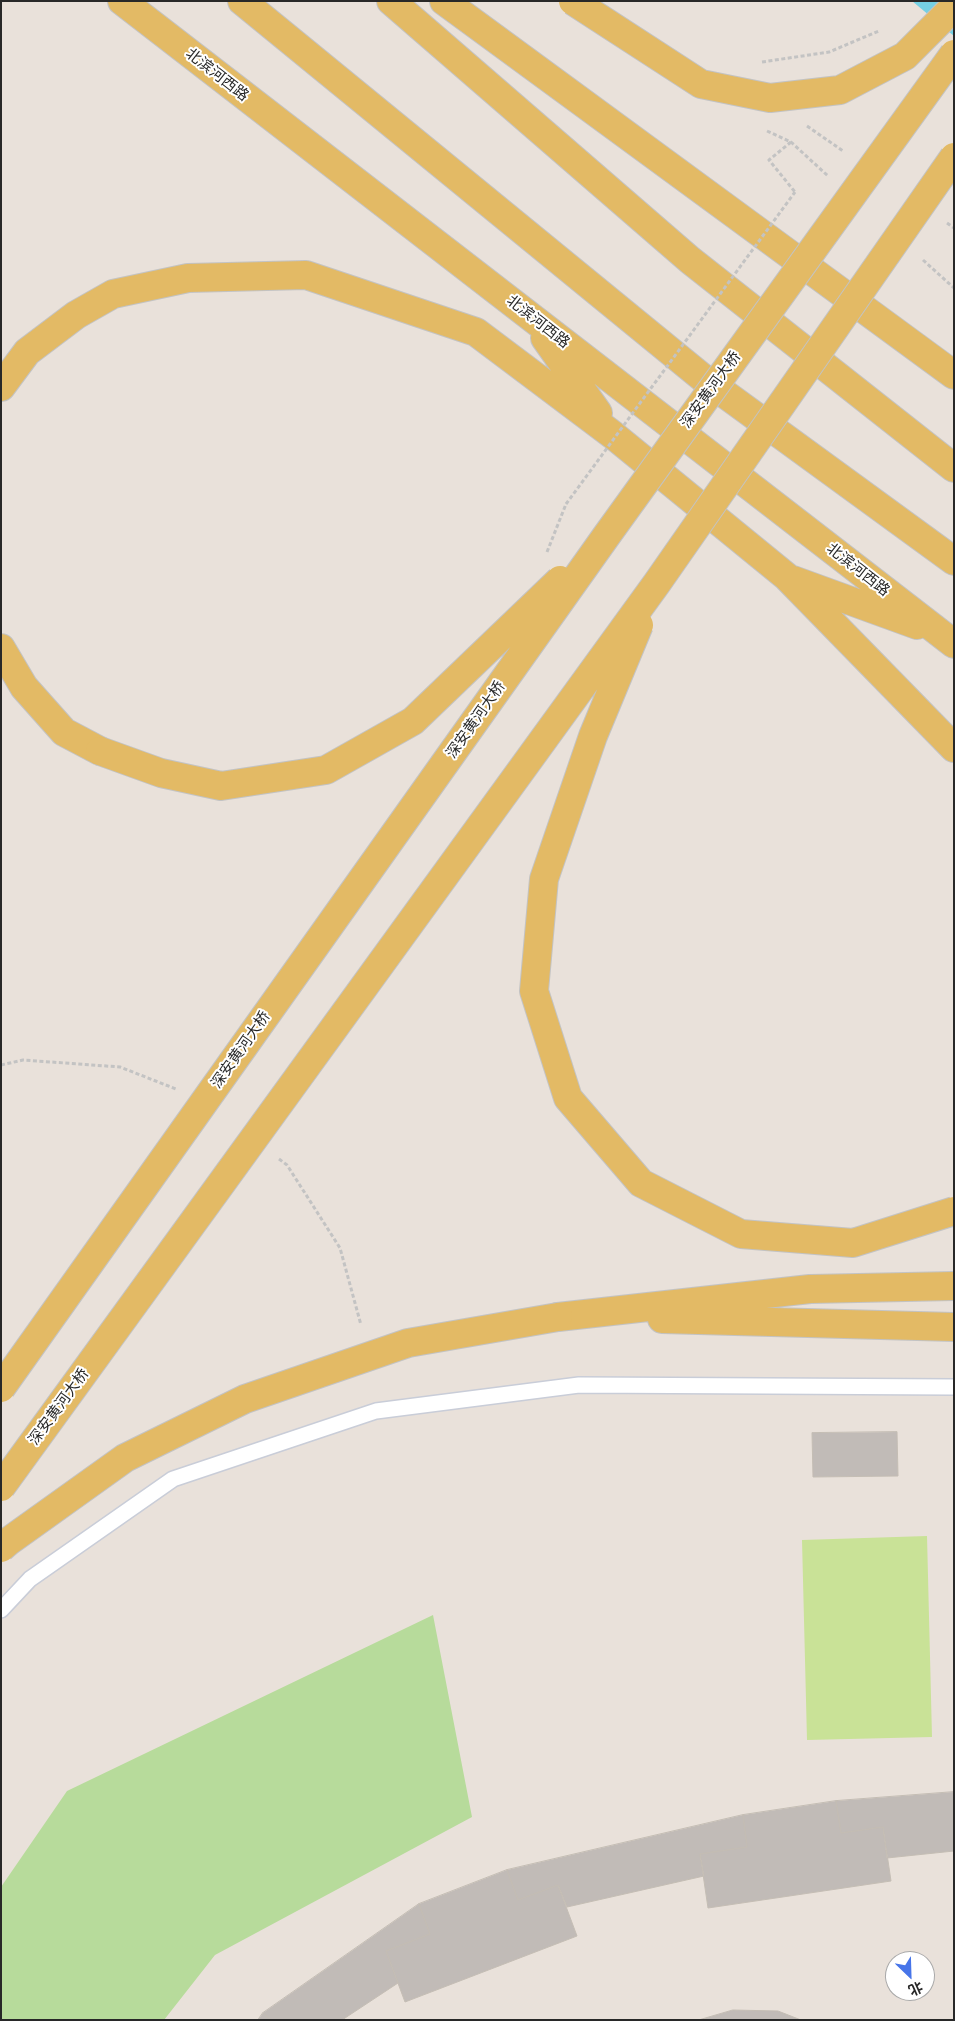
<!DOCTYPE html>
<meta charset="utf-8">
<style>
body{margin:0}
#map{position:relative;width:955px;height:2021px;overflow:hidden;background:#e9e1da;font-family:"IBM Plex Sans","Noto Sans SC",sans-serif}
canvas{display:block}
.frame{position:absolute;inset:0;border:2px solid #282828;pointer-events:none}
.north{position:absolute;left:885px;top:1951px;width:50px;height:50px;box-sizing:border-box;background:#fff;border:1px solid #a9a9a9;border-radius:50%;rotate:156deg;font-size:14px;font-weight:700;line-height:20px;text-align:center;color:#282828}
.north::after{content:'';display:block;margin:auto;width:18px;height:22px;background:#4775e9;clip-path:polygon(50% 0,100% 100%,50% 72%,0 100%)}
</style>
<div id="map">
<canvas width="955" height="2021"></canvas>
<div class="frame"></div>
<div class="north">北</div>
</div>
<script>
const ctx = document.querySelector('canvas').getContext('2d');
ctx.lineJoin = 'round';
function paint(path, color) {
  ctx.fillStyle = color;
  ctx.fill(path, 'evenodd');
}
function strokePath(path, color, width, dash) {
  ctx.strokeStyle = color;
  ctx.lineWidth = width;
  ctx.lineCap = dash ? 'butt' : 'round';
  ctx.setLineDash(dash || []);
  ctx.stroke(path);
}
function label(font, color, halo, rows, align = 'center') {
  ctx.font = font + ' "IBM Plex Sans","Noto Sans SC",sans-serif';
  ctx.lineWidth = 4;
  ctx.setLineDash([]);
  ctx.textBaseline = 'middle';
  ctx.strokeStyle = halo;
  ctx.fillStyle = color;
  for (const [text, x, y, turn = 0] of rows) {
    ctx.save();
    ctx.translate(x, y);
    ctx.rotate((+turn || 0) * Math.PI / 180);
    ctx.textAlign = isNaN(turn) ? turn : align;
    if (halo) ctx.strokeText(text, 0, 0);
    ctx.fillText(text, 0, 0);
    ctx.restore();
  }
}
paint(new Path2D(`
 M433,1615L472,1817L215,1955L164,2020H1V1887L67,1791Z`), '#b7db9b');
paint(new Path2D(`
 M927,1536L932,1737L807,1740L802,1540Z`), '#c9e297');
paint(new Path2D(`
 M912,1H954V36Z`), '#75d0e3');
const building = new Path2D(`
 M897,1432L898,1476L813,1477L812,1433Z
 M954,1792V1851L887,1858L883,1827L841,1833L836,1801Z
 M836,1801L841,1833L883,1827L891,1881L708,1908L700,1854L747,1847L743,1815Z
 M743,1815L747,1847L700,1854L704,1876L567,1907L558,1885L518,1900L507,1870Z
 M507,1870L518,1900L558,1885L577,1936L405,2002L386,1951L430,1934L419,1904Z
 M419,1904L430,1934L386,1951L398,1983L342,2020H271L263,2013Z
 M733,2010L778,2011L801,2020H699Z
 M263,2013L271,2020H258Z`);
paint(building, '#c1bbb7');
strokePath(building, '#c4bdb4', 1);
const service = new Path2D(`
 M1,1610L30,1579L173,1479L376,1411L579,1385L954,1387`);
const primary = new Path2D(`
 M122,1L954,644
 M242,1L703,378L954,561
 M391,1L690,260L954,468
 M444,1L954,375
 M545,338L598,413
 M1,387L27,352L76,315L113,294L188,278L306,275L476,332L613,435L787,577L954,748
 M793,580L917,625
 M1,648L24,687L64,732L100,751
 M558,1317L810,1289L954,1286
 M662,1319L954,1327`);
strokePath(service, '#c9cdd8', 18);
strokePath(primary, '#c3c3c3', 30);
strokePath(new Path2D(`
 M807,126L843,151
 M767,131L791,142L828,176
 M791,142L769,160L795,192
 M947,223L954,228
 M923,260L954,288
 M547,552L566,504
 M1,1065L23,1060L120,1067L176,1089
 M279,1159L287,1165L340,1248L361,1325`), '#c3c3c3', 3, [4, 2.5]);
strokePath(service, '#fff', 15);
strokePath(primary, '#e3ba65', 28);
const primaryBridge = new Path2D(`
 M573,1L701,84L770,98L840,90L905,56L954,7
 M639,625L593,736L544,879L534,991L568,1098L641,1183L741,1234L853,1243L954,1211
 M100,751L161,773L221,786L326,770L413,721L560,580
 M1,1388L607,535L954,54
 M1,1487L657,583L954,157
 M1,1548L9,1541L125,1458L245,1399L408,1343L558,1317`);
strokePath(primaryBridge, '#c3c3c3', 30, []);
strokePath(new Path2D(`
 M762,62L829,52L879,31
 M566,504L795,192`), '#c3c3c3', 3, [4, 2.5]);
strokePath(primaryBridge, '#e3ba65', 28);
label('15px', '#282828', '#fff', [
 ["北滨河西路",217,75,38],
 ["北滨河西路",538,322,38],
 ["深安黄河大桥",711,390,-54],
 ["北滨河西路",858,570,38],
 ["深安黄河大桥",476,720,-55],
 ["深安黄河大桥",241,1050,-55],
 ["深安黄河大桥",59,1407,-54]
]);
</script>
